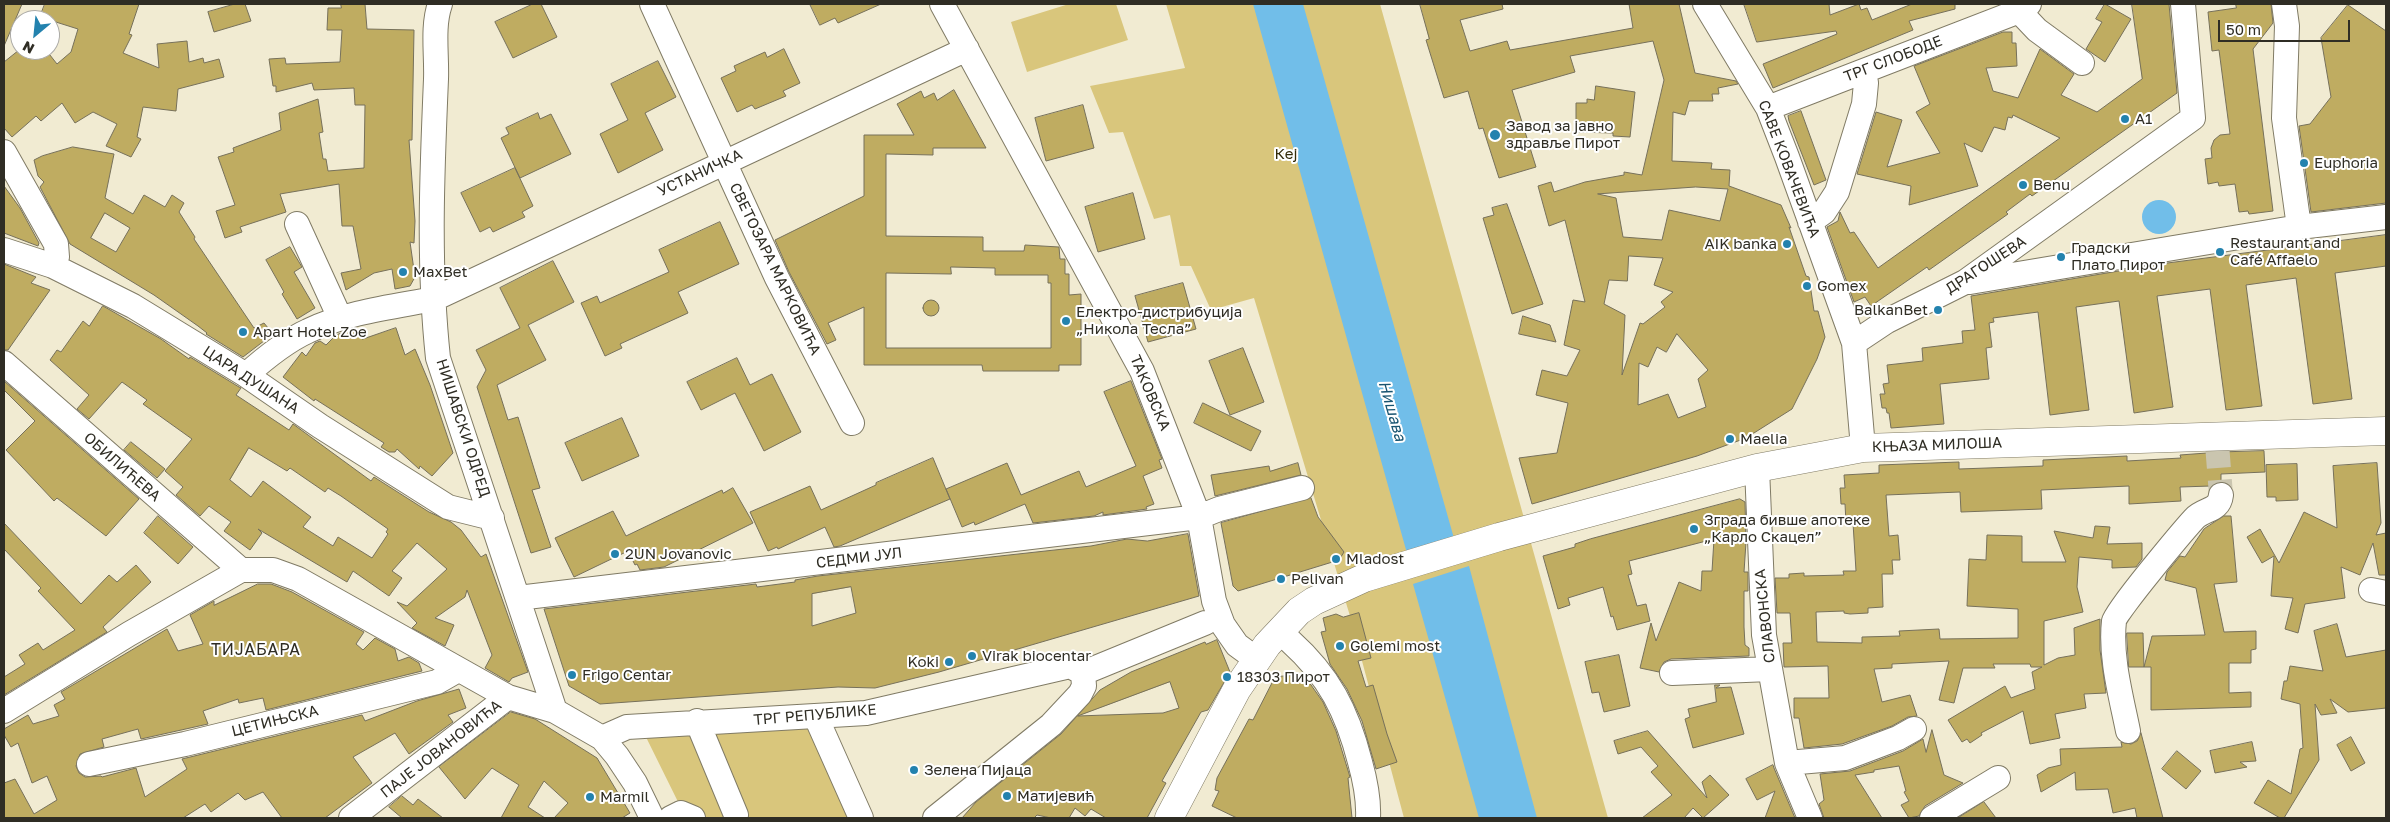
<!DOCTYPE html>
<meta charset="utf-8">
<style>
body{margin:0}
#map{position:relative;width:2390px;height:822px;overflow:hidden;background:#f1ebd2;font-family:"Golos Text",sans-serif}
canvas{display:block}
.frame{position:absolute;inset:0;border:5px solid #2f2d24;pointer-events:none}
.north{position:absolute;left:10px;top:10px;width:50px;height:50px;box-sizing:border-box;background:#fff;border:1px solid #acaba7;border-radius:50%;rotate:208deg;font-size:14px;font-weight:700;line-height:20px;text-align:center;color:#2f2d24}
.north::after{content:'';display:block;margin:auto;width:18px;height:22px;background:#2382ae;clip-path:polygon(50% 0,100% 100%,50% 72%,0 100%)}
.scale{position:absolute;left:2218px;top:20px;width:132px;height:22px;box-sizing:border-box;border:2px solid #2f2d24;border-top:0;padding-left:6px;font-size:15px;line-height:18px;white-space:nowrap;color:#2f2d24;-webkit-text-stroke:4px #fff;paint-order:stroke}
</style>
<div id="map">
<canvas width="2390" height="822"></canvas>
<div class="frame"></div>
<div class="north">N</div>
<div class="scale">50 m</div>
</div>
<script>
const ctx = document.querySelector('canvas').getContext('2d');
ctx.lineJoin = 'round';
function paint(path, color) {
  ctx.fillStyle = color;
  ctx.fill(path, 'evenodd');
}
function strokePath(path, color, width, dash) {
  ctx.strokeStyle = color;
  ctx.lineWidth = width;
  ctx.lineCap = dash ? 'butt' : 'round';
  ctx.setLineDash(dash || []);
  ctx.stroke(path);
}
function label(font, color, halo, rows, align = 'center') {
  ctx.font = font + ' "Golos Text",sans-serif';
  ctx.lineWidth = 4;
  ctx.setLineDash([]);
  ctx.textBaseline = 'middle';
  ctx.strokeStyle = halo;
  ctx.fillStyle = color;
  for (const [text, x, y, turn = 0] of rows) {
    ctx.save();
    ctx.translate(x, y);
    ctx.rotate((+turn || 0) * Math.PI / 180);
    ctx.textAlign = isNaN(turn) ? turn : align;
    if (halo) ctx.strokeText(text, 0, 0);
    ctx.fillText(text, 0, 0);
    ctx.restore();
  }
}
paint(new Path2D(`
 M1069,4H1116L1128,40L1027,72L1011,22Z
 M1166,4H1380L1608,818H1404L1350,616L1254,298L1211,310L1191,266H1180L1170,215L1154,219L1123,132L1109,133L1090,86L1185,68Z
 M814,720L854,818H686L642,729Z`), '#d9c67c');
paint(new Path2D(`
 M1253,4H1303L1457,549L1410,564Z
 M2142 217a17 17 0 1 1 34 0a17 17 0 1 1-34 0Z
 M1469,566L1537,818H1479L1413,584Z`), '#71bee9');
const building = new Path2D(`
 M4,4H22L4,46Z
 M45,4H139L129,34L132,35L123,53L159,68L157,44L187,41L189,62L203,58L204,63L219,59L224,77L178,89L176,111L143,107L137,137L141,139L131,157L106,146L117,124L93,112L75,123L62,103L41,121L36,116L12,137L4,128V62L19,50H46L57,64L71,52L78,29L40,17Z
 M235,4H245L251,21L214,32L208,12Z
 M341,4H365L367,29L414,30L412,140H409L415,221L414,243L410,242L415,277L410,286L395,289L392,269L374,273L346,290L341,273L361,269L353,226H342L339,184L280,194L286,212L240,227L242,232L225,238L216,211L235,205L218,157L234,152L233,148L281,130L279,113L318,99L323,132L319,133L323,159H326L328,171L364,168L365,105H355L354,88L314,90L312,83L276,92V86H273L269,59L285,58L286,64L340,62L342,30H327L328,8H341Z
 M533,4H541L557,37L513,58L495,22Z
 M810,4H881L838,23L835,18L820,25Z
 M1420,4H1502L1503,9L1460,20L1470,51L1507,41L1510,50L1633,28L1629,4H1679L1695,73L1736,81L1738,84L1718,88L1719,94H1712L1713,101H1689L1685,115L1673,112L1672,161L1712,163L1711,169L1730,170L1729,186L1781,205L1791,228L1789,227L1806,276L1809,277L1814,311H1818L1825,337L1817,359L1792,409L1746,438L1697,456L1532,504L1519,458L1557,453L1568,403L1536,395L1542,370L1567,376L1580,350L1564,345L1573,300L1585,302L1565,220L1549,226L1538,186L1551,182L1554,192L1585,182L1624,175V172L1642,175L1664,80L1653,41L1570,56L1575,72L1512,90L1536,167L1499,178L1483,128L1479,129L1468,91L1444,98L1426,40L1429,39ZM1696,187L1728,189L1720,221L1669,210L1662,240L1623,237L1616,198L1598,194ZM1629,256L1663,258L1654,285L1673,292L1661,302L1665,307L1643,324L1640,323L1622,375L1625,315L1604,304L1609,280L1627,281ZM1677,334L1708,370L1698,379L1706,407L1678,418L1668,394L1638,405L1639,363L1648,367L1657,347L1666,352Z
 M1744,4H1829L1830,15L1859,4L1861,10L1867,8L1872,20L1912,4H1955V9L1909,21L1913,30L1773,88L1763,64L1837,34L1836,31L1757,42Z
 M2105,4L2131,19L2105,62L2086,49L2102,22L2096,19Z
 M2132,4H2169L2177,93L2032,196L2030,194L2006,212L2008,214L1929,270L1927,267L1871,306L1865,297L1854,302L1827,227L1838,221L1840,212L1850,233L1854,232L1878,268L2060,138L2013,115L2012,118L2008,117L2005,130L1994,127L1982,152L1964,143L1978,186L1909,205L1911,186L1857,174L1876,112L1902,120L1887,167L1940,153L1916,112L1930,104L1914,66L2003,32H2012V43H2016L2017,66L1986,68L1993,91L2018,98L2040,49L2074,74L2061,95L2097,112L2142,79Z
 M2236,4H2271L2273,23L2253,49L2273,211L2249,214L2248,211L2239,212L2235,184L2219,186L2218,182L2208,184L2205,159L2212,158L2211,148L2214,140L2220,135L2230,134L2219,50L2212,51L2208,12L2236,8Z
 M2348,5L2386,31V203L2311,212L2299,126L2310,124L2331,97L2321,38Z
 M784,49L800,83L783,91L786,96L755,109L752,105L737,112L721,78L736,71L734,66L765,52L767,57Z
 M658,61L676,97L645,113L663,150L618,173L600,134L628,120L611,84Z
 M1596,86L1635,92L1630,137L1613,136V133L1576,132V103H1587V99L1594,100Z
 M954,90L986,148H933V155L886,154V236L983,237V251H1024L1025,245L1059,247L1060,259H1065V274H1069V295L1081,294V365H1059V371H983L982,365H864V307L828,323L836,340L827,344L789,272L775,240L864,196V135H914L897,104L921,91L924,98L934,93L937,100ZM951,267L995,268V275H1048V283H1051V348H886V273L951,274Z
 M1083,105L1094,148L1046,161L1035,118Z
 M1801,111L1826,180L1814,185L1789,121L1788,116Z
 M538,113L540,119L551,114L571,154L520,178L501,138L509,134L506,128Z
 M73,147L114,154L105,198L133,214L144,195L165,207L172,195L184,203L179,212L195,237L194,239L254,328L264,323L273,334L243,357L206,334L207,333L198,326L154,295L70,244L40,187L44,182L38,176L34,160L42,156ZM105,213L130,228L116,252L91,238Z
 M515,168L533,206L522,212L525,217L493,232L490,227L480,232L461,193Z
 M4,186L20,208L39,243L38,246L4,233Z
 M1133,193L1145,239L1098,252L1085,207Z
 M1507,204L1543,304L1512,314L1483,218L1494,215L1492,208Z
 M720,222L739,264L678,292L688,313L620,344L622,348L605,356L581,303L597,296L600,303L669,272L659,250Z
 M2386,235V266L2335,273L2352,399L2313,404L2296,278L2246,285L2262,406L2226,410L2210,289L2157,296L2173,407L2134,413L2119,301L2076,307L2089,410L2050,415L2038,312L1993,318L1994,322L1989,323L1992,347L1986,348L1989,379L1940,384L1944,424L1891,428L1889,413H1887L1886,408H1882L1880,394H1885L1883,384L1889,383L1887,365L1923,361L1922,348L1963,343L1962,331L1975,330L1971,296L2160,264Z
 M290,247L302,267L294,272L315,308L297,319L282,294L284,292L266,260Z
 M553,261L574,302L528,325L546,360L497,385L508,420L518,417L540,488L532,490L551,547L531,553L477,387L486,370L476,350L520,328L500,288Z
 M4,264L36,277L31,283L50,290L8,350H4Z
 M1183,283L1196,329L1148,342L1135,296Z
 M923 308a8 8 0 1 1 16 0a8 8 0 1 1-16 0Z
 M103,306L161,339L189,359L190,357L239,387L241,388L236,395L289,430L293,424L371,481L374,477L429,512L451,522L461,530L481,557L486,554L528,672L512,678L509,682L485,668L492,655L467,590L465,597L435,618L454,625L445,646L412,628L417,623L397,602L407,606L447,569L417,543L392,571L402,578L389,596L353,571L347,582L258,529L262,533L250,550L224,531L231,522L209,506L200,516L176,495L183,487L165,471L192,439L143,404L147,400L122,382L89,419L77,409L89,395L50,360L57,350L61,352L83,321L89,326ZM249,448L287,471L290,468L325,492L328,488L341,496L388,529L386,532L388,534L372,558L338,537L333,546L303,527L311,517L263,481L251,497L230,480Z
 M1523,316L1550,325L1556,342L1519,334Z
 M396,328L405,355L415,349L430,385L453,453L432,476L420,466L419,469L397,449L395,452H389L381,447L384,443L315,399L314,401L283,377L302,352L306,356L315,343L320,341L326,345L336,335L352,329L362,339Z
 M1243,348L1264,402L1230,415L1209,361Z
 M737,358L750,385L772,374L801,432L764,451L735,393L701,410L687,382Z
 M4,381L139,499L106,536L57,498L54,501L6,450L35,421L4,390Z
 M1131,381L1162,459L1159,460L1162,468L1143,476L1154,504L1146,507L1147,509L1103,515V512L1094,516L1033,523L1025,504L975,525L974,522L962,527L946,489L1007,463L1021,495L1079,471L1086,487L1136,466L1104,392Z
 M1203,403L1261,431L1251,451L1194,423Z
 M622,418L639,456L582,481L565,443Z
 M131,442L165,469L157,478L124,450Z
 M2264,451L2265,472L2221,474V482L2211,486L2180,487L2181,501L2129,504V486L2041,490L2042,509L1961,512L1960,492L1886,495L1889,536L1898,535L1900,560H1892L1893,574H1882L1883,607L1868,608V613L1850,614L1844,613V611L1816,612L1817,642L1862,643V637L1900,636L1899,631L1939,629L1940,639L2018,638V609L1967,606L1969,559L1986,560L1987,535L2022,536V562H2066L2054,531L2093,538L2095,526L2110,527L2107,544L2142,543V559L2136,567L2112,568V560L2079,557L2077,587L2083,612L2044,621V665L2058,658L2075,655L2074,628L2100,619V650L2106,693L2084,694L2086,708L2055,714L2060,738L2030,744L2023,711L1981,733L1982,735L1970,743L1967,739L1962,742L1948,720L2005,686L2011,698L2035,689L2032,672L2042,667H2031L2030,664H1993L1995,668H1963L1954,703L1939,700L1949,661L1892,664V668L1874,669L1882,702L1910,695L1917,716L1908,717L1892,726L1842,744L1804,748L1799,718H1794V698H1829L1828,666L1784,667L1783,643H1792L1790,613H1777L1775,578H1789V574L1804,573V576L1844,575L1843,571H1856L1853,523H1846L1845,504H1841L1840,488H1845L1844,475L1879,473V465L1959,462V469L2043,466V460L2127,456V461L2181,458L2180,455L2220,452Z
 M933,458L950,499L840,546L834,547L825,527L778,549L777,547L768,551L750,512L810,486L821,510L876,485V483Z
 M1298,463L1301,475L1215,496L1211,475L1269,466L1270,471Z
 M2377,463L2381,523L2376,535L2386,533V575H2379L2373,543L2360,575L2341,567L2345,598L2305,604L2298,633L2285,629L2293,598L2271,596L2274,556L2262,563L2247,537L2260,529L2279,563L2304,512L2337,528L2333,466Z
 M2297,464L2298,500L2276,501V497H2267L2266,465Z
 M733,488L753,523L664,567L640,570L637,564L635,565L628,551L574,577L555,538L613,511L626,536L722,490L723,493Z
 M1311,498L1318,517L1344,552L1339,560L1238,591L1233,586L1221,523Z
 M1740,499L1745,502L1746,542L1744,572H1748V591H1744V627L1745,645L1749,648V656L1671,659L1664,662L1659,672L1640,668L1651,623L1656,641L1679,582L1701,591L1702,571H1712L1714,539L1629,561L1632,574L1628,575L1637,606L1646,604L1650,621L1617,630L1613,616L1611,617L1603,587L1568,598L1570,605L1558,609L1543,556L1575,547V544L1590,539Z
 M158,516L193,547L178,564L144,533Z
 M2224,516H2231L2237,582L2214,584L2224,632L2256,631V649L2251,650V663H2229V693L2251,692V707L2151,710V667H2144L2152,636L2205,635L2196,588L2165,580L2167,572L2180,556L2185,557L2204,529Z
 M4,523L81,604L109,575L117,582L136,565L151,582L103,627L107,632L4,695V677L25,664L19,655L38,643L43,650L75,630L38,591L41,588L4,549Z
 M1188,534L1199,596L939,672L875,688L838,687L600,704L569,686L544,609L756,584L757,587L795,582V580L818,576L1091,546L1127,539L1147,541ZM851,587L856,613L812,626V594Z
 M258,584H271L292,592L364,632L356,644L363,650L375,638L395,649L398,661L409,657L419,663L422,671L266,710L263,698L239,703L238,699L203,711L208,724L141,739L138,729L102,739L104,747L80,754L76,766L79,773L85,777L101,776L102,777L136,768L145,797L187,769L182,759L362,715L365,721L417,701L459,689L466,708L448,715L453,722L409,754L395,733L353,757L372,783L325,818H282L263,792L245,800L238,793L211,812L205,804L183,818H4V783L15,779L34,814L57,800L47,776L32,783L18,743L11,747L4,735V729L28,715L33,724L59,716L54,705L65,699L61,692L167,629L178,651L203,644L190,615L214,601V605Z
 M1359,613L1371,658L1358,661L1366,687L1373,685L1387,734L1397,762L1376,769L1362,721L1347,689L1330,664L1321,632L1326,631L1323,618L1336,614L1343,617Z
 M2337,624L2346,657L2386,650V708L2348,712L2330,699L2337,713L2321,715L2315,704L2319,760L2284,818H2280L2254,803L2268,780L2291,794L2300,749L2303,748L2300,704L2281,699L2284,681H2287L2290,666L2323,671L2314,631Z
 M2127,633H2143L2144,667H2129Z
 M1217,640L1230,672L1208,710L1201,712L1162,781L1166,783L1147,818H1106L1091,809L1085,816L1075,808L1069,818H1051L1037,815L1034,818H962L976,802L1061,734L1100,690L1131,672L1205,642L1206,644ZM1170,682L1179,708L1163,713L1078,716Z
 M1619,655L1630,706L1604,712L1599,692L1592,693L1585,662Z
 M1304,675L1323,702L1336,731L1350,777L1348,778L1352,818H1237L1212,806L1219,791L1215,790L1217,778L1249,719L1253,720L1275,677Z
 M1715,685H1720L1716,688L1731,687L1744,734L1693,748L1685,719L1690,717L1688,709L1716,702Z
 M511,712L535,719L597,758L630,813L622,818H554L568,803L544,781L528,807L545,818H501L519,785L492,768L465,799L439,767Z
 M1932,730L1944,775L1963,783L1925,806L1919,816L1909,818L1901,805L1909,801L1904,792L1906,791L1899,766L1874,770V772L1855,775L1882,818H1824L1819,804L1824,800L1820,774L1850,771L1903,751L1923,739L1926,752Z
 M1648,731L1707,798L1702,782L1710,775L1729,795L1703,818L1693,808L1684,818H1642L1672,795L1651,772L1658,766L1641,747L1618,754L1614,741Z
 M2141,733L2163,818H2137L2135,808L2113,813L2108,789L2076,790L2075,772L2041,792L2037,775L2048,768L2061,765L2060,749L2122,747L2121,742L2131,744L2137,741Z
 M2351,737L2365,763L2351,771L2337,745Z
 M2252,742L2256,761L2240,762L2247,767L2215,773L2210,751Z
 M2177,751L2201,771L2186,789L2162,769Z
 M1773,765L1774,768L1795,818H1765L1775,791L1757,800L1746,779Z
 M402,796L413,805L418,799L443,818H402L389,807Z
 M1984,802L1996,818H1958Z`);
paint(building, '#bfac61');
strokePath(building, '#76705a', 1);
strokePath(new Path2D(`
 M2217,444L2221,495`), '#cac5af', 24, [24, 12]);
const minor = new Path2D(`
 M440,4C432,27 437,55 436,79C432,172 428,265 438,358L555,711
 M652,4L777,278L852,423
 M942,4L1142,371L1199,517L1214,601L1223,625L1237,645L1256,659
 M1705,4L1768,108L1787,157L1854,343L1863,448
 M2284,4L2287,26L2284,118L2299,227
 M2019,11L2037,30L2082,63
 M1768,108L2019,11L2029,4
 M4,152L56,244L57,257L53,266
 M1810,222L1824,212L1837,192L1864,104L1866,83L1864,71
 M297,224L340,318
 M4,250L53,266L133,306L246,375L320,426L448,507L492,518
 M1970,282L2299,227L2386,217
 M1854,343L1887,321L1965,282L2193,118L2183,4
 M4,363L241,570H273L298,579L508,697L555,711L602,738L617,756L635,783L652,818
 M246,375C265,358 286,341 308,331C347,312 392,307 434,299L967,49
 M1757,468L1764,635L1787,763L1810,818
 M2371,590L2386,593
 M518,598L1199,517L1219,509L1302,488
 M1290,641C1329,676 1347,711 1360,762C1365,780 1369,799 1368,818
 M1083,673L1205,623
 M1672,673L1770,669
 M4,711L129,634L241,570
 M816,717L861,818
 M697,721L736,815
 M2128,731C2121,696 2110,657 2114,621C2116,611 2183,531 2194,519C2204,508 2219,512 2221,495
 M602,738L627,727L866,713L1070,666L1083,673L1084,686L1080,694L1051,725L935,818
 M1787,763L1845,758L1898,738L1914,729
 M89,764L185,744L437,682L458,670
 M351,818L508,697
 M671,818L681,813L693,818
 M1932,818L1998,778`);
const major = new Path2D(`
 M1169,818L1237,689L1267,645L1299,611L1314,601L1364,578L1499,537L1757,468L1863,448L2386,431`);
strokePath(minor, '#807b65', 26);
strokePath(major, '#807b65', 29);
strokePath(minor, '#fff', 24);
strokePath(major, '#fff', 28);
for (const [x, y, r, color] of [
 [2125,119,5,"#2382ae"],
 [1495,135,6,"#2382ae"],
 [2304,163,5,"#2382ae"],
 [2023,185,5,"#2382ae"],
 [1787,244,5,"#2382ae"],
 [2220,252,5,"#2382ae"],
 [2061,257,5,"#2382ae"],
 [403,272,5,"#2382ae"],
 [1807,286,5,"#2382ae"],
 [1938,310,5,"#2382ae"],
 [1066,321,5,"#2382ae"],
 [243,332,5,"#2382ae"],
 [1730,439,5,"#2382ae"],
 [1694,529,5,"#2382ae"],
 [615,554,5,"#2382ae"],
 [1336,559,5,"#2382ae"],
 [1281,579,5,"#2382ae"],
 [1340,646,5,"#2382ae"],
 [972,656,5,"#2382ae"],
 [949,662,5,"#2382ae"],
 [572,675,5,"#2382ae"],
 [1227,677,5,"#2382ae"],
 [914,770,5,"#2382ae"],
 [1007,796,5,"#2382ae"],
 [590,797,5,"#2382ae"]
]) {
  const dot = new Path2D();
  dot.arc(x, y, r, 0, 2 * Math.PI);
  ctx.fillStyle = color;
  ctx.fill(dot);
  strokePath(dot, '#fff', 2);
}
label('15px', '#2f2d24', '#fff', [
 ["ТРГ СЛОБОДЕ",1893,59,-21],
 ["САВЕ КОВАЧЕВИЋА",1789,169,69],
 ["УСТАНИЧКА",700,173,-25],
 ["ДРАГОШЕВА",1986,265,-33],
 ["СВЕТОЗАРА МАРКОВИЋА",775,269,64],
 ["ЦАРА ДУШАНА",251,380,33],
 ["ТАКОВСКА",1150,393,67],
 ["НИШАВСКИ ОДРЕД",463,428,72],
 ["КЊАЗА МИЛОША",1937,445,-2],
 ["ОБИЛИЋЕВА",122,467,41],
 ["СЕДМИ ЈУЛ",859,558,-7],
 ["СЛАВОНСКА",1765,616,-96],
 ["ТРГ РЕПУБЛИКЕ",815,715,-5],
 ["ЦЕТИЊСКА",275,721,-14],
 ["ПАЈЕ ЈОВАНОВИЋА",441,749,-38]
]);
label('15px', '#2f2d24', '#fff', [
 ["A1",2135,119],
 ["Завод за јавно",1506,126],
 ["здравље Пирот",1506,143],
 ["Euphoria",2314,163],
 ["Benu",2033,185],
 ["Restaurant and",2230,243],
 ["Café Affaelo",2230,260],
 ["AIK banka",1777,244,"right"],
 ["Градски",2071,248],
 ["Плато Пирот",2071,265],
 ["MaxBet",413,272],
 ["Gomex",1817,286],
 ["BalkanBet",1928,310,"right"],
 ["Електро-дистрибуција",1076,312],
 ["„Никола Тесла”",1076,329],
 ["Apart Hotel Zoe",253,332],
 ["Maelia",1740,439],
 ["Зграда бивше апотеке",1704,520],
 ["„Карло Скацел”",1704,537],
 ["2UN Jovanovic",625,554],
 ["Mladost",1346,559],
 ["Pelivan",1291,579],
 ["Golemi most",1350,646],
 ["Virak biocentar",982,656],
 ["Koki",939,662,"right"],
 ["Frigo Centar",582,675],
 ["18303 Пирот",1237,677],
 ["Зелена Пијаца",924,770],
 ["Матијевић",1017,796],
 ["Marmil",600,797]
], 'left');
label('15px', '#332b09', '#fff', [
 ["Кеј",1286,154]
]);
label('italic 16px', '#185471', '#fff', [
 ["Нишава",1392,411,74]
]);
ctx.letterSpacing = '1px';
label('16px', '#2f2d24', '#fff', [
 ["ТИЈАБАРА",256,650]
]);
ctx.letterSpacing = '0px';
</script>
